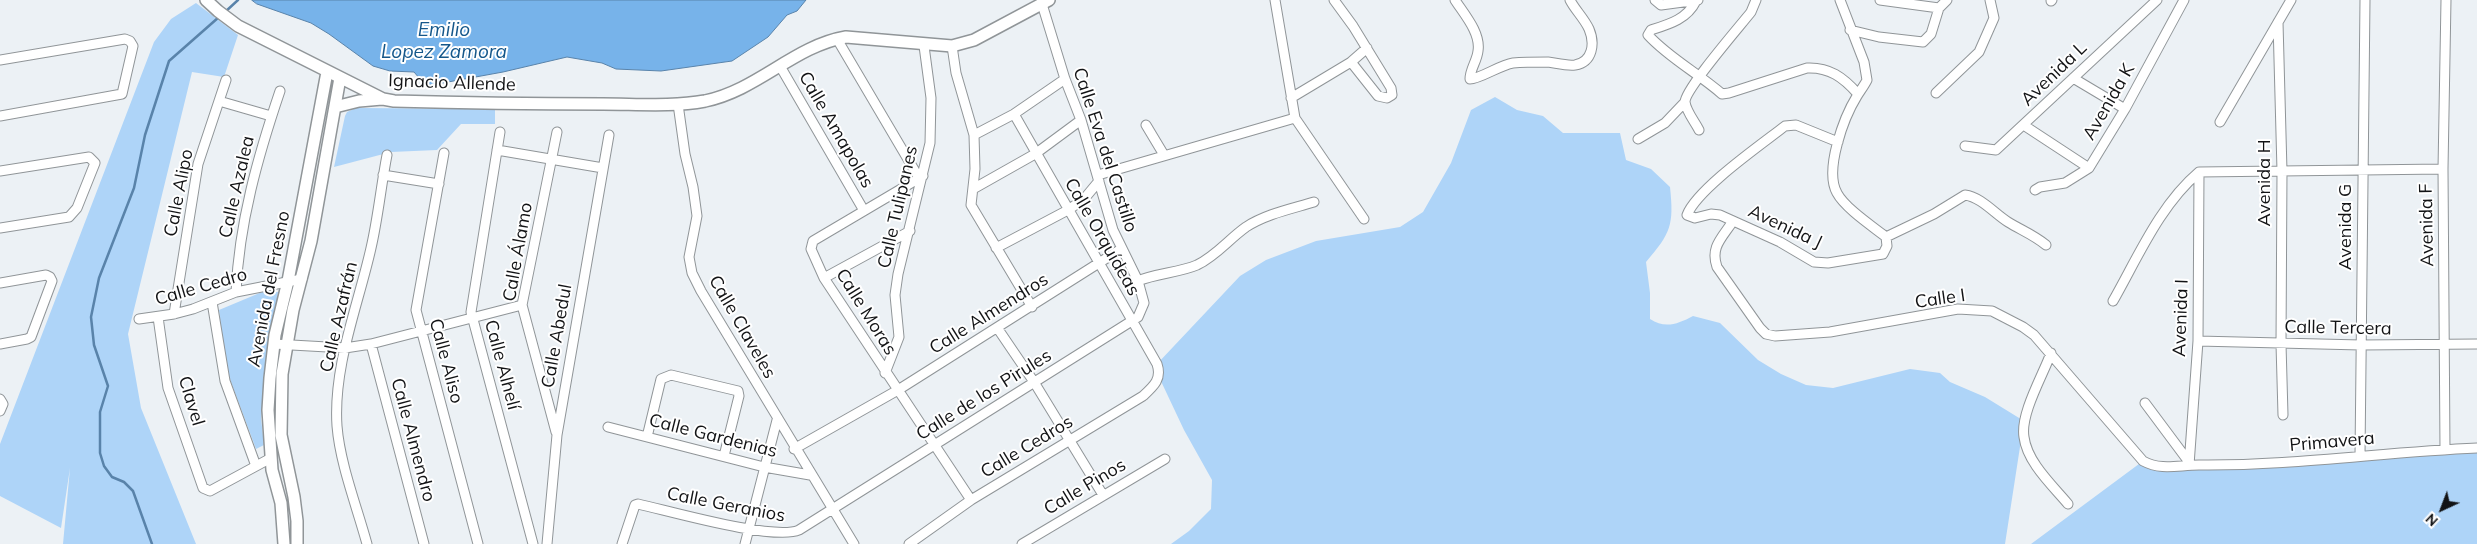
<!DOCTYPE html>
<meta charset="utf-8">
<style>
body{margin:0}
#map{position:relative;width:2477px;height:544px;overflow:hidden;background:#ecf1f5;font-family:Mulish,sans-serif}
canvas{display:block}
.north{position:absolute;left:2417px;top:484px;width:50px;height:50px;-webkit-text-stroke:4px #fff;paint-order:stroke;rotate:223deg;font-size:14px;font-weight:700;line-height:20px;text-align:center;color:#121315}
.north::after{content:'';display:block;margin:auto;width:18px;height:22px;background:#121315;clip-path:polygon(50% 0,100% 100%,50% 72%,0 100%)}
</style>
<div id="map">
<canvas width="2477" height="544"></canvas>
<div class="north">N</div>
</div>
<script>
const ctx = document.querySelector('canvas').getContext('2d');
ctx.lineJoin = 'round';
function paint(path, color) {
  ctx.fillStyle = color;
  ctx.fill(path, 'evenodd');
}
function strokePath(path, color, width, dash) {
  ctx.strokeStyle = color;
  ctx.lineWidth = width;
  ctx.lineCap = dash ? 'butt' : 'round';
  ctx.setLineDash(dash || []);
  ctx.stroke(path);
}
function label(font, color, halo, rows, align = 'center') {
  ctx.font = font + ' Mulish,sans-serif';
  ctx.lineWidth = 4;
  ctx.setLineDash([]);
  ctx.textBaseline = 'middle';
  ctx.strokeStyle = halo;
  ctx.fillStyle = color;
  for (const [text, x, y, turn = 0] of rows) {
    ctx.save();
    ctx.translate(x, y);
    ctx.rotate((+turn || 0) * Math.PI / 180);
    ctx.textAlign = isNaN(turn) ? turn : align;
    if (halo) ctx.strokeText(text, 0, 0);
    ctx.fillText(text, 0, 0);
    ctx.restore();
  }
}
paint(new Path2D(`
 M196,3L238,35L224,77L192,72L128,334L141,408L196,544H63L70,468L61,528L0,496V444L154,42L171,19Z
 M1495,97L1517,110L1543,116L1563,133H1620L1626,160L1651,169L1670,187C1674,225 1671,233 1646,262L1650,293V319C1665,329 1678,324 1693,316L1720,323L1758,360L1781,374L1806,385L1833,388L1910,369L1940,373L1950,382L1985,397L2024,421L2005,544H1171L1189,531L1211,509L1212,480L1184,430L1159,377L1157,364L1240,276L1266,260L1316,241L1400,227L1423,212L1451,163L1471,110Z
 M356,108L495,109V124H461L437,150L391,152L334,167L345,116L347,112Z
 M262,292H278L261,418L264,445L256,449L225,366L219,310Z
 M2477,448V544H2031L2143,461L2154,466Z`), '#aed4f8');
const water = new Path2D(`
 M252,0H806L797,11L787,15L768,37L732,61L661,71L616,69L602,63L567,57L503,72L426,86L414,72L390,71L373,66L329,34L311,23L257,4Z`);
paint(water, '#77b3ea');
strokePath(water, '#5983aa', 1);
strokePath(new Path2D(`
 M225,12L238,0
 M152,544L133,491L124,482L112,477L104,466L100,453V412L108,386L94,345L91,317L99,278L134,188L145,135L169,61L219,17`), '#5983aa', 2.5);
const minor = new Path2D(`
 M1275,0L1295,118L1364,219
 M1334,0L1353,26L1391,88L1392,95L1387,98L1378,96L1351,62
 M1455,0C1464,14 1481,33 1478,51C1477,61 1470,69 1470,79C1480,79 1500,65 1513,63C1524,62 1537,62 1548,62C1556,63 1566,66 1575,65C1593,62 1595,43 1589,29C1584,18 1575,10 1570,0
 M1655,0L1661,5L1698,0
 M1880,0L1939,8
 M1696,1C1687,19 1670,24 1651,30L1648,35C1669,58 1698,73 1722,94L1729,93L1807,68C1829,67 1843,77 1858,94
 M2051,1L2052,0
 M2278,22L2282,171L2281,344L2283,415
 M1850,30L1879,37L1923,42L1931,34L1939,8L1947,0
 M837,39L919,178
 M952,46L956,73L974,135L975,169L971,205L1032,307
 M0,60L125,39L130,41L133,46L122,94L0,116
 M780,66L863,209
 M2073,78L2125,109
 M1936,93L1979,52L1994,18L1990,0
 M1291,98L1351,62L1367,48
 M219,101L271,116
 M678,104L685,154L693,187L697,216L689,257L692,273L701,291L854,544
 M2220,122L2291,0
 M1146,125L1164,155
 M2025,126L2089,168
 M1699,130C1695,122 1686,111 1685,102C1685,89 1741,25 1751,12L1756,0
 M500,132L471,312L533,544
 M974,135L1014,114L1065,79
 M1638,139L1665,123L1685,102
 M1838,142L1796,125L1785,126C1762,144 1697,189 1687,215L1695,218L1711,214L1720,215L1780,242L1814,262L1828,263L1883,254L1887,246L1886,237C1872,226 1845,208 1837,193C1824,170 1844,117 1857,96C1860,91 1864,86 1867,80L1864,62L1840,0
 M1965,146L1996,150L2157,0
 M497,150L603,168
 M444,153L416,310L478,544
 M0,171L89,157L95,163L77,208L69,217L0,228
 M2199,172L2443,169
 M383,175L439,184
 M1098,175L1295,118
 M923,176L813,241L811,249L824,278L971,500
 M973,189L1035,154L1081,120
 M2035,190L2040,187L2065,183L2089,168L2125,109L2184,0
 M1733,221C1722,238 1710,247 1717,267L1760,328L1766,334L1775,336L1830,332L1958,309L1992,311L2023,327L2034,335L2143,461C2162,471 2178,465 2199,465C2292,466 2384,452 2477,448
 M1886,237L1934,214L1965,195C1981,197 1995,214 2008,222C2021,230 2034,235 2046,245
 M996,248L1068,210L1084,199L1099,181
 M824,278L910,231
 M1138,281C1157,273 1178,273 1197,265C1216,256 1229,239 1246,227C1266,214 1291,209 1314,202
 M0,283L46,275L50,277L52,281L31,337L27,339L0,344
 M236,292C239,223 258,156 280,91
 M2113,301C2138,257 2160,205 2199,172
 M212,302L225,381L256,466
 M174,314L198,164L226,80
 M158,317L168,388L203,488L210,491L271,458
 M139,319L174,314L193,309L236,292L302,279
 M998,329L1034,382L1103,495
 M2198,341L2361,345L2477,344
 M274,344L345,348L371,344L522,305
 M371,344L424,544
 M2051,353C2043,375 2020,414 2024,437C2027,462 2052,485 2068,504
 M885,373L899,337L895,295L898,274L930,143L931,98L924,46
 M0,399L3,404L0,411
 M2145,403L2189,462
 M608,427L764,467L810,475
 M556,432L522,305L557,132
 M647,437L661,379L671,375L738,391
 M794,449L898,390L1121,249
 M2445,450L2443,169L2446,0
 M2360,455L2365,0
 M724,456L739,396L738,391
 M2189,465L2198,341L2199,172
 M367,544C357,507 340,464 337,426C333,366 358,306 371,248C378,218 381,186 387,155
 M547,544L557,435L609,135
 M622,544L635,505L638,504C670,511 774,541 799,530L1138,317L1144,303L1138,281L1113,230L1081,120L1065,79L1042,4
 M745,544L777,420
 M909,544L971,500L1143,396C1154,386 1162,379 1157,364L1014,114
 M1022,544L1165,459`);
const tertiary = new Path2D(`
 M206,0L218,11L238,26L383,99L394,101C463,103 533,104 603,104C637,104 672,107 705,101C758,90 794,46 846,37L952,46L974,40L1049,0
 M335,107L359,101L382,99
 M284,544L281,503L272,470L268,410L270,378L275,335L288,281L327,72
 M297,544V521L294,497L281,435L282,374L293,310L311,241L340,78`);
strokePath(minor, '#909598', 11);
strokePath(tertiary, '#909598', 14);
strokePath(minor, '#fff', 9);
strokePath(tertiary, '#fff', 11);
label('18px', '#121315', '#fff', [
 ["Avenida L",2054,74,-44],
 ["Ignacio Allende",452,83,2],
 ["Avenida K",2109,102,-60],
 ["Calle Amapolas",836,130,60],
 ["Calle Eva del Castillo",1105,150,72],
 ["Avenida H",2265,183,-90],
 ["Calle Azalea",237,187,-77],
 ["Calle Alipo",179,193,-79],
 ["Calle Tulipanes",898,207,-77],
 ["Avenida F",2427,225,-91],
 ["Avenida J",1785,227,25],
 ["Avenida G",2346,227,-90],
 ["Calle Orquídeas",1102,237,60],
 ["Calle Álamo",518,252,-80],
 ["Calle Cedro",201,287,-16],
 ["Avenida del Fresno",269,289,-79],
 ["Calle I",1940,299,-8],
 ["Calle Moras",866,312,58],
 ["Calle Almendros",989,314,-32],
 ["Calle Azafrán",339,317,-77],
 ["Avenida I",2181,318,-88],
 ["Calle Claveles",742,327,60],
 ["Calle Tercera",2338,328,1],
 ["Calle Abedul",557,336,-80],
 ["Calle Aliso",446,361,75],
 ["Calle Alhelí",502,365,75],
 ["Calle de los Pirules",984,395,-32],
 ["Clavel",191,401,73],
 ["Calle Gardenias",713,436,14],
 ["Calle Almendro",413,440,75],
 ["Primavera",2332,442,-5],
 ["Calle Cedros",1027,447,-31],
 ["Calle Pinos",1085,487,-31],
 ["Calle Geranios",726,505,11]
]);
label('italic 19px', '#15578a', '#fff', [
 ["Emilio",444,30],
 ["Lopez Zamora",444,52]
]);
</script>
